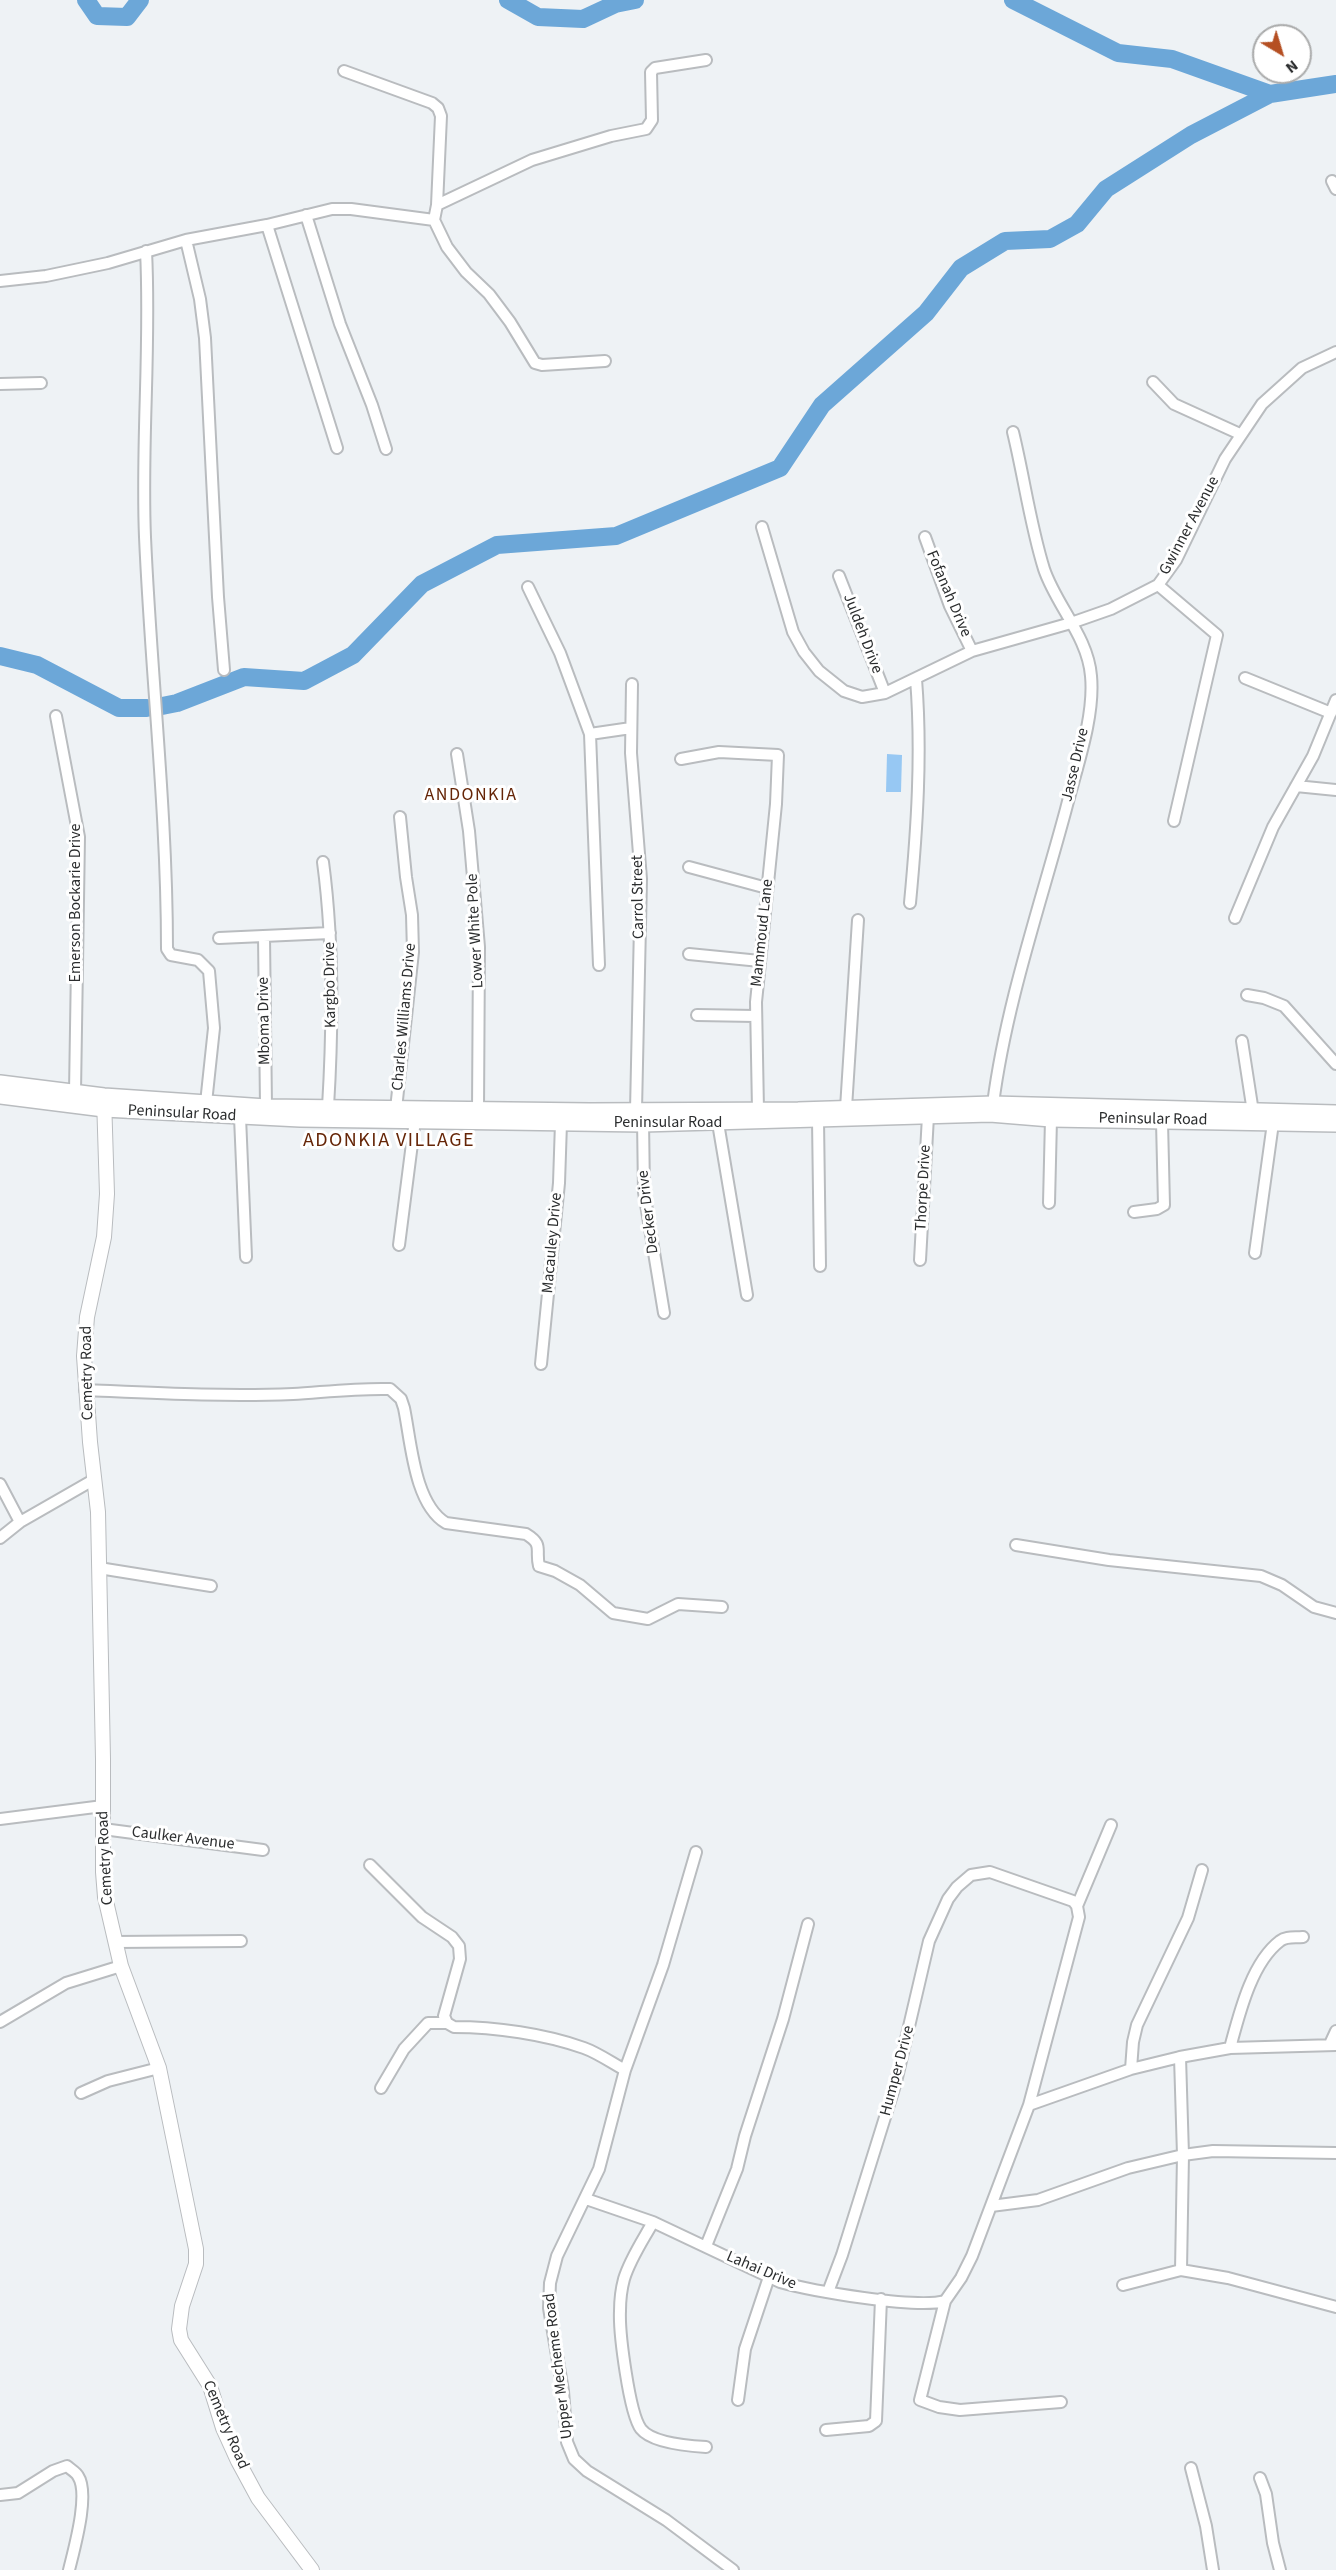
<!DOCTYPE html>
<style>
body{margin:0}
#map{position:relative;width:1336px;height:2570px;overflow:hidden;background:#eef2f5;font-family:"Source Sans 3",sans-serif}
canvas{display:block}
.north{position:absolute;left:1252px;top:24px;width:60px;height:60px;box-sizing:border-box;background:#fff;border:2px solid #aaabab;border-radius:50%;rotate:142deg;font-size:16px;font-weight:700;line-height:24px;text-align:center;color:#2b2d2e}
.north::after{content:'';display:block;margin:auto;width:21px;height:27px;background:#b54f22;clip-path:polygon(50% 0,100% 100%,50% 72%,0 100%)}
</style>
<div id="map">
<canvas width="1336" height="2570"></canvas>
<div class="north">N</div>
</div>
<script>
const ctx = document.querySelector('canvas').getContext('2d');
ctx.lineJoin = 'round';
function paint(path, color) {
  ctx.fillStyle = color;
  ctx.fill(path, 'evenodd');
}
function strokePath(path, color, width, dash) {
  ctx.strokeStyle = color;
  ctx.lineWidth = width;
  ctx.lineCap = dash ? 'butt' : 'round';
  ctx.setLineDash(dash || []);
  ctx.stroke(path);
}
function label(font, color, halo, rows, align = 'center') {
  ctx.font = font + ' "Source Sans 3",sans-serif';
  ctx.lineWidth = 6;
  ctx.setLineDash([]);
  ctx.textBaseline = 'middle';
  ctx.strokeStyle = halo;
  ctx.fillStyle = color;
  for (const [text, x, y, turn = 0] of rows) {
    ctx.save();
    ctx.translate(x, y);
    ctx.rotate((+turn || 0) * Math.PI / 180);
    ctx.textAlign = isNaN(turn) ? turn : align;
    if (halo) ctx.strokeText(text, 0, 0);
    ctx.fillText(text, 0, 0);
    ctx.restore();
  }
}
paint(new Path2D(`
 M887,754L902,755L901,792H886Z`), '#97c8f3');
strokePath(new Path2D(`
 M86,0L97,16L127,17L140,0
 M508,0L538,17L583,19L615,4L635,0
 M1013,0L1118,53L1172,59L1270,94
 M0,656L37,665L119,708H147
 M157,707L177,703L244,677L304,681L353,655L422,584L497,545L616,536L780,468L822,405L926,313L961,268L1005,241L1050,239L1077,224L1106,189L1191,135L1270,94L1336,84`), '#6ca7d8', 18);
const street = new Path2D(`
 M344,71L432,103L438,108L441,116L437,205L434,220L447,247L466,272L489,294L510,322L535,363L542,365L605,361
 M1332,181L1336,189
 M437,205L532,160L611,136L646,129L652,120L651,72L655,68L706,60
 M306,215L340,324L372,405L386,449
 M267,225L337,448
 M186,240L200,299L205,338L218,597L224,670
 M146,251C151,347 141,442 145,537C151,675 167,811 167,949L171,955L198,960L209,971L214,1028L206,1103
 M0,281L46,276L108,263L186,240L267,225L332,209H351L434,220
 M1153,382L1174,404L1240,434
 M0,384L41,383
 M762,527L793,632L804,652L819,671L844,691L862,697L885,693L972,651L1071,623L1111,609L1158,585L1176,560L1225,459L1262,404L1302,368L1336,352
 M925,537L950,606L972,651
 M839,576L885,693
 M1158,585L1217,635L1174,821
 M528,587L560,653L590,734L599,965
 M1245,678L1331,713
 M632,684L631,753L641,879L636,1110
 M56,716L79,837L75,1092
 M590,734L631,728
 M457,754L469,831L479,947L478,1110
 M681,759L719,752L778,755L776,804L756,1002L758,1110
 M1296,786L1336,790
 M323,862C334,944 333,1025 328,1107
 M689,867L767,888
 M910,903C917,829 922,753 916,679
 M1235,918L1273,827L1313,756L1336,700
 M264,936L266,1107
 M219,938L330,933
 M689,954L760,961
 M1247,995L1264,998L1284,1006L1336,1064
 M697,1015L755,1016
 M1242,1041L1253,1112
 M993,1104C1006,1004 1040,906 1066,809C1076,769 1095,717 1091,676C1088,637 1056,605 1044,569C1030,524 1024,477 1013,432
 M846,1108L858,920
 M396,1109L413,952L412,915L406,877L400,817
 M240,1117L246,1257
 M643,1120L644,1192L664,1313
 M818,1120L820,1266
 M718,1123L747,1295
 M1049,1203L1051,1119
 M1134,1212L1157,1209L1164,1205L1162,1122
 M399,1245L415,1120
 M1255,1253L1273,1123
 M920,1260L928,1116
 M541,1364L559,1183L561,1123
 M85,1390C154,1393 224,1397 293,1394C325,1392 357,1388 390,1389L401,1399L404,1408C411,1441 414,1504 446,1523L526,1534C544,1545 535,1549 539,1566L555,1571L580,1585L613,1613L648,1619L678,1604L722,1607
 M0,1484L20,1522
 M0,1538L20,1522L95,1479
 M1016,1545L1109,1560L1261,1576L1282,1585L1314,1607L1336,1613
 M99,1568L211,1586
 M0,1819L103,1806
 M103,1829L263,1850
 M696,1852L663,1965L625,2070L599,2169L557,2256L550,2283L549,2308L563,2391L567,2442L574,2459L587,2471L666,2520L733,2570
 M370,1865L422,1917L452,1937L459,1946L460,1959L444,2016L447,2023
 M1077,1906L1111,1825
 M115,1942L241,1941
 M0,2022L66,1983L121,1966
 M1330,2044L1336,2031
 M1336,2045L1230,2048L1180,2057L1183,2155L1181,2270L1228,2278L1336,2307
 M1230,2048C1239,2015 1251,1963 1280,1941C1286,1936 1295,1938 1303,1937
 M1131,2069L1133,2042L1137,2025L1188,1918L1202,1870
 M381,2088L404,2049L428,2023H447L454,2027C495,2027 545,2034 584,2048C598,2053 612,2063 625,2070
 M81,2093L108,2081L159,2068
 M1029,2105L1131,2069L1180,2057
 M586,2199L653,2222L780,2282C812,2291 916,2309 945,2301
 M991,2206L1038,2200L1128,2168L1183,2155L1213,2151L1336,2153
 M653,2222C643,2240 630,2259 624,2279C621,2290 620,2301 620,2311C619,2332 629,2413 641,2429C652,2443 689,2446 706,2447
 M706,2246L737,2169L745,2136L783,2019L808,1924
 M1123,2285L1181,2270
 M828,2292L842,2255L896,2082L929,1941L948,1899L957,1887L971,1875L990,1872L1073,1901L1077,1906L1079,1917L1029,2105L972,2256L961,2278L945,2301L920,2400L939,2407L960,2410L1061,2402
 M738,2400L745,2349L769,2277
 M826,2430L869,2426L876,2421L881,2299
 M1191,2468L1206,2526L1213,2570
 M1260,2478L1266,2494L1273,2543L1280,2570
 M0,2495L18,2493L53,2471L67,2466C70,2469 76,2472 78,2476C90,2494 74,2549 69,2570`);
const secondary = new Path2D(`
 M104,1098L107,1194L104,1237L87,1317L84,1356L90,1442L98,1512L103,1759V1872L105,1897L121,1966L159,2068L196,2249V2264L182,2306L179,2329L181,2340L210,2386L223,2428L238,2461L258,2498L312,2570`);
const primary = new Path2D(`
 M0,1083L104,1096L266,1107L590,1111L798,1110L993,1104L1336,1113
 M0,1096L104,1109L300,1119L643,1124L990,1114L1051,1119L1336,1124`);
strokePath(street, '#b9bcbf', 14);
strokePath(secondary, '#b9bcbf', 16);
strokePath(primary, '#b9bcbf', 18);
strokePath(street, '#fff', 10);
strokePath(secondary, '#fff', 14);
strokePath(primary, '#fff', 15);
label('16px', '#2b2d2e', '#fff', [
 ["Gwinner Avenue",1190,526,-62],
 ["Fofanah Drive",948,594,67],
 ["Juldeh Drive",862,634,69],
 ["Jasse Drive",1076,765,-77],
 ["Carrol Street",639,897,-91],
 ["Emerson Bockarie Drive",76,903,-90],
 ["Lower White Pole",476,931,-93],
 ["Mammoud Lane",763,933,-84],
 ["Kargbo Drive",331,985,-91],
 ["Charles Williams Drive",405,1017,-85],
 ["Mboma Drive",265,1021,-91],
 ["Peninsular Road",182,1114,3],
 ["Peninsular Road",1153,1120,1],
 ["Peninsular Road",668,1123],
 ["Thorpe Drive",924,1188,-87],
 ["Decker Drive",649,1212,-97],
 ["Macauley Drive",553,1243,-85],
 ["Cemetry Road",88,1373,-91],
 ["Caulker Avenue",183,1839,7],
 ["Cemetry Road",106,1858,-93],
 ["Humper Drive",898,2071,-75],
 ["Lahai Drive",761,2271,23],
 ["Upper Mecheme Road",559,2366,-97],
 ["Cemetry Road",225,2425,67]
]);
ctx.letterSpacing = '1.5px';
label('18px', '#652507', '#fff', [
 ["ANDONKIA",471,796]
]);
ctx.letterSpacing = '0px';
ctx.letterSpacing = '1.5px';
label('20px', '#652507', '#fff', [
 ["ADONKIA VILLAGE",389,1142]
]);
ctx.letterSpacing = '0px';
</script>
